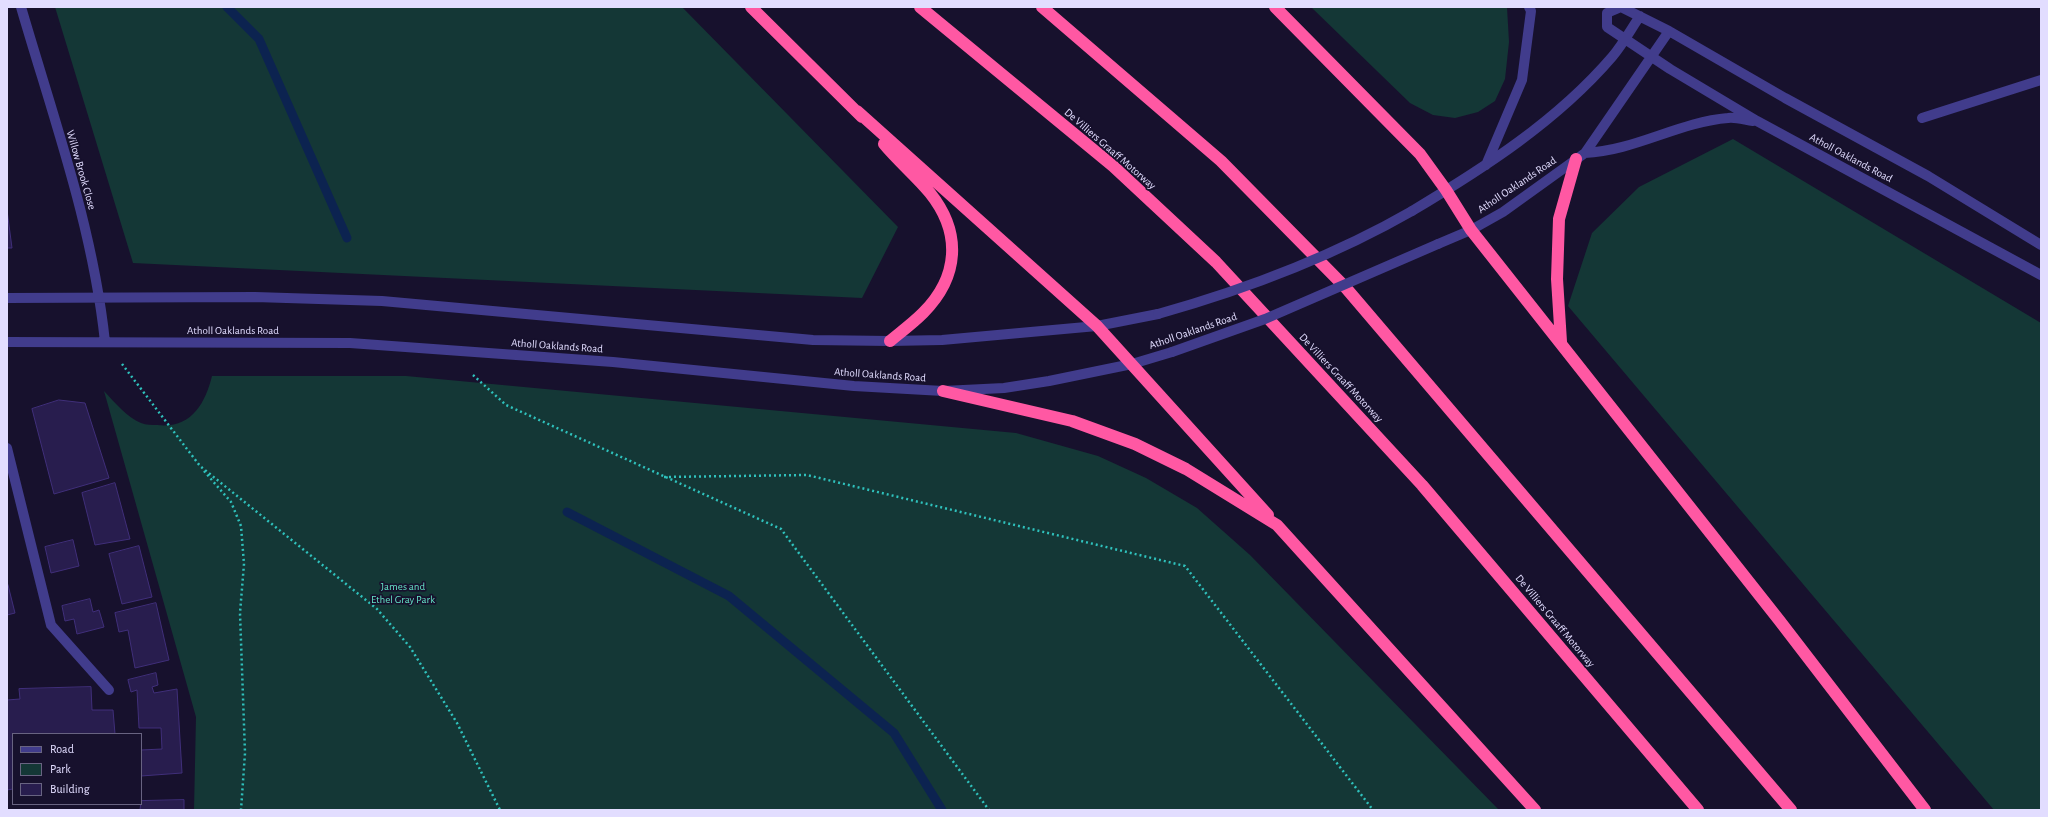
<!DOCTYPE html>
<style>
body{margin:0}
#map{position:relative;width:2048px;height:817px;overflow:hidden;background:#17112d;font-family:"Alegreya Sans",sans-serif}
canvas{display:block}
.frame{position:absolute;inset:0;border:8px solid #e2ddff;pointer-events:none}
.legend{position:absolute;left:12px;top:733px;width:130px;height:72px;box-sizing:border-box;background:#17112d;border:1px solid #686381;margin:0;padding:5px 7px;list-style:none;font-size:12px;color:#e2ddff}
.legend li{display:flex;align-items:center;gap:8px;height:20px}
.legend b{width:20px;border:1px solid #686381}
</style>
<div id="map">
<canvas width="2048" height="817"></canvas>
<div class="frame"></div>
<ul class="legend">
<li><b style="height:5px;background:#413c8c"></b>Road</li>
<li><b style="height:11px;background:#143736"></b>Park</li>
<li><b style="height:11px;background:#281d4e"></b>Building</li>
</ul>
</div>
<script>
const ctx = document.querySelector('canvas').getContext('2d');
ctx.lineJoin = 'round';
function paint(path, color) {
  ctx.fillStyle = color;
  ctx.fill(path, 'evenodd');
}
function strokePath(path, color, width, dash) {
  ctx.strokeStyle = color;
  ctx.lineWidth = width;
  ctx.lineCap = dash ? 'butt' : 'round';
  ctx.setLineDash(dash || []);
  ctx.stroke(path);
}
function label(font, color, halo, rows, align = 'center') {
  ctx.font = font + ' "Alegreya Sans",sans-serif';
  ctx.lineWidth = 3.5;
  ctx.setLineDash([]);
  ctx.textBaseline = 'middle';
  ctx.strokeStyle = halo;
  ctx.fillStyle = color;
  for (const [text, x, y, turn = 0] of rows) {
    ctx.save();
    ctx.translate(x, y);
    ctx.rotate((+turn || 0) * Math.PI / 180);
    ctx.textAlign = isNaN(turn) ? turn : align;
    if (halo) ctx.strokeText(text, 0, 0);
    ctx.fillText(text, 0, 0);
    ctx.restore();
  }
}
paint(new Path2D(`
 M55,7H682L898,227L862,298L133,263Z
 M1311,7H1507L1509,42L1505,79L1495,101L1478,112L1455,118L1433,115L1410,103Z
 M1733,139L2041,323V810H1994L1568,306L1592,233L1639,187Z
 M212,376H406L1016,433L1098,456L1146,478L1197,508L1250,555L1499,810H194L196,717L104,391C115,403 127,417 141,423C146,425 152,425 157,425C190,429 205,405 212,376Z`), '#143736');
strokePath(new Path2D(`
 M227,7L259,39L347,238
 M567,512L729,596L894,733L942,810`), '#0c2350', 9);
const building = new Path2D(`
 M7,210L12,248H7Z
 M59,400L85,403L109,478L54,494L32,409Z
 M115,483L130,539L95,545L82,493Z
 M73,540L79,566L51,573L45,547Z
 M139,546L152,597L122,604L109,554Z
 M8,585L15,613L7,615V586Z
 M90,599L93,612L99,610L104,627L77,634L74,619L65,621L62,606Z
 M156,603L169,660L135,668L128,630L119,632L115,613Z
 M156,673L158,685L152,687L154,693L177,689L182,773L141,776V750L162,749L161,728H139L137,690L131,692L128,680Z
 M91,687L92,710H113L115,734H13V789L7,790V700L20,699L19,689Z
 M184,800V810H140L141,801Z`);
paint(building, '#281d4e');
strokePath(building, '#402f7a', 1);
strokePath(new Path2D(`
 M122,364L200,466L377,609L410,647L457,723L500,810
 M473,375L506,405L781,529L989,810
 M204,471L231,502L241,526L244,564L240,613L245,753L241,810
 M664,477L807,475L1185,566L1373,810`), '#2fc1bc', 2.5, [2, 3]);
strokePath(new Path2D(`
 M21,7C53,117 93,227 105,342
 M1607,13V27L1670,69L1757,121L2041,275
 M1607,13L1621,7L1669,31L1785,98L1928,176L2041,245
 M1922,118L2041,80
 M1585,153C1634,151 1679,122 1728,118C1736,117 1745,120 1753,121
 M1486,165L1522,80L1531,11L1529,7
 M1412,211C1484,168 1557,121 1612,57C1623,44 1631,29 1640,16
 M1438,244L1471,230L1503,212L1585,153L1669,31
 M7,298L255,297L382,301L813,340L890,341L942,340L1097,326L1158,314
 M7,342L350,343L613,362L854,386L943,391L1004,388L1049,381L1132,364L1172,352
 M7,448L51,625L109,690`), '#413c8c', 10);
strokePath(new Path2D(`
 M751,7L862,117
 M920,7L1113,166L1216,262L1422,485L1698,810
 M1042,7L1221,161L1346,288L1791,810
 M1275,7L1420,154L1446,190L1471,230L1779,620L1925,810
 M857,111L1097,326L1268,515
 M884,144C898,161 916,176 930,193C962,233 959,277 923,313C913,323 901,332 890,341
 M1561,342L1557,279L1559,219L1576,159
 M943,391L1072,421L1135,444L1186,469L1277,525L1535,810`), '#ff58a3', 12);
strokePath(new Path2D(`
 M1158,314C1247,289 1332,257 1412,211
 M1172,352L1265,319L1438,244`), '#413c8c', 10);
label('11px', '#e2ddff', '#17112d', [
 ["De Villiers Graaff Motorway",1110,149,41],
 ["Atholl Oaklands Road",1851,158,28],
 ["Willow Brook Close",81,170,74],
 ["Atholl Oaklands Road",1517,185,-34],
 ["Atholl Oaklands Road",233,331],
 ["Atholl Oaklands Road",1193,331,-19],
 ["Atholl Oaklands Road",557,346,4],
 ["Atholl Oaklands Road",880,375,4],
 ["De Villiers Graaff Motorway",1341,378,47],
 ["De Villiers Graaff Motorway",1555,621,50]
]);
label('11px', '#65e3c7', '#17112d', [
 ["James and",403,587],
 ["Ethel Gray Park",403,600]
]);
</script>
